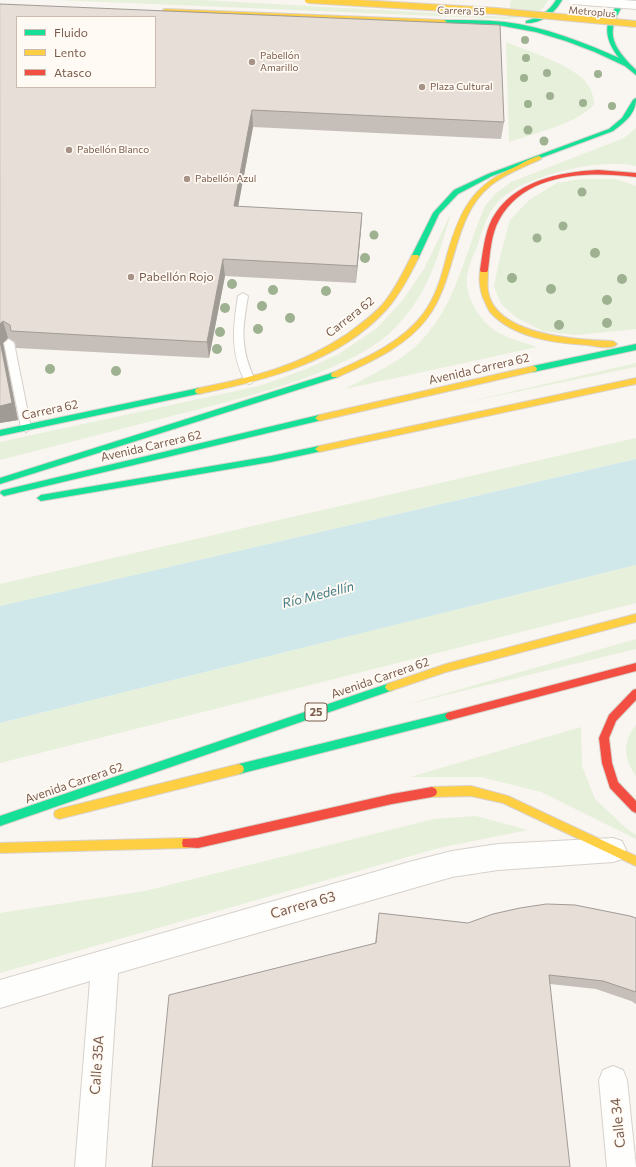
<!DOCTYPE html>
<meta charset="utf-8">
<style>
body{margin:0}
#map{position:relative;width:636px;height:1167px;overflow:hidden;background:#f9f5f0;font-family:Commissioner,sans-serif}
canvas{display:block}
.legend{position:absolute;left:16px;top:16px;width:140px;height:72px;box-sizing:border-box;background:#fffaf3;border:1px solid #cabbb1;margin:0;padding:5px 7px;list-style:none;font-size:12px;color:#7a5c4d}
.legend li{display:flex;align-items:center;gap:8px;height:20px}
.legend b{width:20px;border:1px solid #cabbb1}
</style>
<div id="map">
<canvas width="636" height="1167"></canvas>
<ul class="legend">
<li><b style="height:5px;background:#16e098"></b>Fluido</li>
<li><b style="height:5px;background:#ffcf43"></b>Lento</li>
<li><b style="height:5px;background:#f24e42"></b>Atasco</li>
</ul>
</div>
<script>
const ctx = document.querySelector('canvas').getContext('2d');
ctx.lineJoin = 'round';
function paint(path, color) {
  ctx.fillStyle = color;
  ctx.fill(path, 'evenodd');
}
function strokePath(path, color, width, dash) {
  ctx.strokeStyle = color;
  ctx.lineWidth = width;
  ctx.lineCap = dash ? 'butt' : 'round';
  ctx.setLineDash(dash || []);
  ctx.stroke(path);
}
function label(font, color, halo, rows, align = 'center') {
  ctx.font = font + ' Commissioner,sans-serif';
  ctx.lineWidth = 3.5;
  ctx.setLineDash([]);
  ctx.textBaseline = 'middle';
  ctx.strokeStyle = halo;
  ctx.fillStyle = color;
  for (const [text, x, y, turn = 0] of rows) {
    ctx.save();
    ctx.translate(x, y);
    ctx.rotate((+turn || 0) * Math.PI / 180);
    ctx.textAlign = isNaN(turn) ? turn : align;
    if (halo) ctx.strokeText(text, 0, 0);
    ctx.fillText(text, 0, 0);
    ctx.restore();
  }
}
paint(new Path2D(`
 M57,0H201L508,17L511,0H548C542,16 522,17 508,19Z
 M506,42C528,51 567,63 584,80C591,87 594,96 594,105C572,126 537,132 509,142Z
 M636,128V166C603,157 526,175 501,199C488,211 483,228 478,244C473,257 465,272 467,285C469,305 485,327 503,335C514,340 526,343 537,347L345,389C369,376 402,361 420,342C456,306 465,252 485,206L495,194L511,182L624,138Z
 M581,179H616L636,186V329L576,335L543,331L517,318L501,304L494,286L500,257L510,220L529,200L557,183Z
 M452,211C437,258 430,292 394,329C348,375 227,402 164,418C109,432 55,446 0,460V442L259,386L304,370L339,354L377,328L402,301L424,269Z
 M636,363V367L458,404Z
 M636,438V459L0,606V584Z
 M636,565V603L0,763V723Z
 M636,639V649L405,705Z
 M636,725V776C624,759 622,742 636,725Z
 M581,727L582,766L595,799L626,828L636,835V839L541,792L481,777H410Z
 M476,816L528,830L439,848L0,973V913L145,891L434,819Z`), '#e7f0db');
paint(new Path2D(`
 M636,459V565L0,723V606Z`), '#d0e8ea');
const lane = new Path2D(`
 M243,293L248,296C242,330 240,348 255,380L250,384L246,383C230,354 233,328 238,296Z
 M9,339L14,343L31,428L26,432L21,428L4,343Z`);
const street = new Path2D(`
 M613,838L622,841L626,850L622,859L613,862L498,870L452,877L118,973L105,1167H75L90,981L0,1008V980L409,862L452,851L498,844Z
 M613,1066L623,1070L627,1080L636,1167H607L599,1080L603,1070Z`);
const fast = new Path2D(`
 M556,0H562C555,13 541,24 526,23V21C539,17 549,12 556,0Z
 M621,0H627C604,30 610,45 636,70V75L625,66L595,52L566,41L536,32L498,25L444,24L441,22L444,20C464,20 485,20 505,22C545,27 583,42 619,58C602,36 604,21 621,0Z
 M636,98C636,114 625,122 613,131L492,176L458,194L439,214L418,259H412L411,257L433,213L454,190L488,174L609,129L622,118L633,100Z
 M636,344V350L533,372L529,369L533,366Z
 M335,372L338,373L339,375L338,377L0,484V478Z
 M199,388L202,389L203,391L202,393L0,436V430Z
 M319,415L323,418L322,420L4,496L0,493L1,491L4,490Z
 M319,446L323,449L322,451L271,462L41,501L37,498L41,495L271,456Z
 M390,683L393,684L395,687L393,690L0,826V816Z
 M450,712L453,713L455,716L453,719L450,720L239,774L235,772L234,769L235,766L239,764Z`);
const slow = new Path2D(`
 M165,9L444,20L447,22L444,24L163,12V10Z
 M539,156L541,157V159C524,167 505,174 490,186C452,217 457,278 428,317C406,347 370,362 338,377H332L331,375L332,373C365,358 401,343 423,314C436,297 442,275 447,255C460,210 472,185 517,166C524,162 531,158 539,156Z
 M412,255H418L419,257C410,275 400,294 387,309C339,362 266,380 199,394L196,393L195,391L196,389L199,388C254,377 299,366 347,334C359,325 372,316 382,305C395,290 403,272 412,255Z
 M481,268H487L488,270C488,277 487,285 488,291C495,336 579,340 613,341L617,344C612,350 595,346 587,345C555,343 513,338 490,312C487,308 486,303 483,298C480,290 478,276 481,268Z
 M533,366L536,367L537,369L536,371L319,421L315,418L319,415Z
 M636,378V384L319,452L315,449L319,446Z
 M636,614V622L446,672L390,691L387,690L385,687L387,684L446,664Z
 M239,764L243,766L244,769L243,772L239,774L59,819L55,817L54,814L55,811L59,809Z
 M471,786L508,796L636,856V866L503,803L471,796L432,797L428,795L427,792L428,789L432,787Z
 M187,838L191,839L192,843L191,847L187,848L0,853V843Z`);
const jam = new Path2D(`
 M598,170L636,173V177C589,171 525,172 499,220C491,234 490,254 488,270L487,272H481L480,270C483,253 484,235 492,219C513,181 559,172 598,170Z
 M636,663V671L450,720L447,719L445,716L447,713L450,712Z
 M636,689V700L616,721L609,738L612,763L618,782L636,801V813L632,811L610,788L602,763L599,738L609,715L633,690Z
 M432,787L436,789L437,792L436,795L432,797L392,804L198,848L183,847L182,843L183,839L198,838L392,794Z`);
strokePath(lane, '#d7d1cb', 2);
strokePath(street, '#d7d1cb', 2);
strokePath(fast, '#d9d2cb', 2);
strokePath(slow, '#d9d2cb', 2);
strokePath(jam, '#d9d2cb', 2);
paint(lane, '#fefefd');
paint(street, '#fefefd');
paint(fast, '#16e098');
paint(slow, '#ffcf43');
paint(jam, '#f24e42');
const laneBridge = new Path2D(`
 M573,0L636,5`);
const slowBridge = new Path2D(`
 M308,0L496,11L636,24`);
strokePath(laneBridge, '#d7d1cb', 10, []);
strokePath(slowBridge, '#dad1cc', 8, []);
strokePath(laneBridge, '#fefefd', 8);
strokePath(slowBridge, '#ffcf43', 6);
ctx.fillStyle = '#9eb190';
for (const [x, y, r] of [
 [525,40,4],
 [526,58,4],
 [547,73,4],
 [598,74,4],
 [524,78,4],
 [550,96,4],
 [583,103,4],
 [528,104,4],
 [612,106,4],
 [528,130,4.5],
 [544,141,4.5],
 [582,192,4.5],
 [563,226,4.5],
 [374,235,4.5],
 [537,238,4.5],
 [595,253,5],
 [365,258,5],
 [512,278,5],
 [622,279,5],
 [232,284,5],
 [551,289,5],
 [273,290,5],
 [326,291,5],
 [607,300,5],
 [262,306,5],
 [225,308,5],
 [290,318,5],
 [607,323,5],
 [559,325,5],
 [258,329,5],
 [220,332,5],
 [217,349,5],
 [50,369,5],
 [116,371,5]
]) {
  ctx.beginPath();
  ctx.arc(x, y, r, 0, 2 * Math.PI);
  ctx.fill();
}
paint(new Path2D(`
 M0,4L504,122L501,139L253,127L238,207L362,213L361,230L356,283L225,276L209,358L16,348L15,342L8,338L3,343L18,420L0,423Z
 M379,913L468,923L636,918V1004L631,1001L596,989L550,984L375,943Z`), '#c6bfb9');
paint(new Path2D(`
 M252,110L253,127L235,223L234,206Z
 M362,213L361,230L356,283L357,266Z
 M223,259L225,276L209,358L207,342Z
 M3,321L8,338L3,343L18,420L0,423V324Z`), '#a19b96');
const building = new Path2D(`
 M0,4L500,25L504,122L252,110L234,206L362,213L357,266L223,259L207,342L11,331L10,325L3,321L0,324ZM17,17H155V87H17Z
 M0,341L12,403L0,406Z
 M547,904L575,905L630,916L636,918V992L603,981L549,975L570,1167H152L169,995L376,943L379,913L468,923L493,914L520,908Z`);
paint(building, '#e6ded7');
strokePath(building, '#a19b96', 1);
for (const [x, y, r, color] of [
 [252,62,4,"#a69286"],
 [422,87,4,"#a69286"],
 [69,150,4,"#a69286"],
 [187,179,4,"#a69286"],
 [131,277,4,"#a69286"]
]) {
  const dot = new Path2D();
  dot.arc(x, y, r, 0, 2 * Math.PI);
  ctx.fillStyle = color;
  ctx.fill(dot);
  strokePath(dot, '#fffaf3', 1.5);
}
label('10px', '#7a5c4d', '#fffaf3', [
 ["Carrera 55",461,11,2],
 ["Metroplus",592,12,5]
]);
label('10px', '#7a5c4d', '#fffaf3', [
 ["Pabellón",260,56],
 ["Amarillo",260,68],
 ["Plaza Cultural",430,87],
 ["Pabellón Blanco",77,150],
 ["Pabellón Azul",195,179]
], 'left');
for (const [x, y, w] of [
 [316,712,22]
]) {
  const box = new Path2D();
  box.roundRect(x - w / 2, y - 9, w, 18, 3);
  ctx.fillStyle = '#fffaf3';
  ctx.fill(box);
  strokePath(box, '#7a5c4d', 1);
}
label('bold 11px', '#7a5c4d', null, [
 ["25",316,712]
]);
label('12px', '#7a5c4d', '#fffaf3', [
 ["Pabellón Rojo",139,277]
], 'left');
label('12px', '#7a5c4d', '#fffaf3', [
 ["Carrera 62",350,317,-38],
 ["Avenida Carrera 62",479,369,-13],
 ["Carrera 62",50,410,-12],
 ["Avenida Carrera 62",151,446,-13],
 ["Avenida Carrera 62",380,678,-19],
 ["Avenida Carrera 62",74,783,-19]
]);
label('italic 13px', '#437c86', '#fffaf3', [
 ["Río Medellín",318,595,-14]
]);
label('14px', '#7a5c4d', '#fffaf3', [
 ["Carrera 63",303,905,-16],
 ["Calle 35A",97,1065,-86],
 ["Calle 34",618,1123,-96]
]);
</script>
